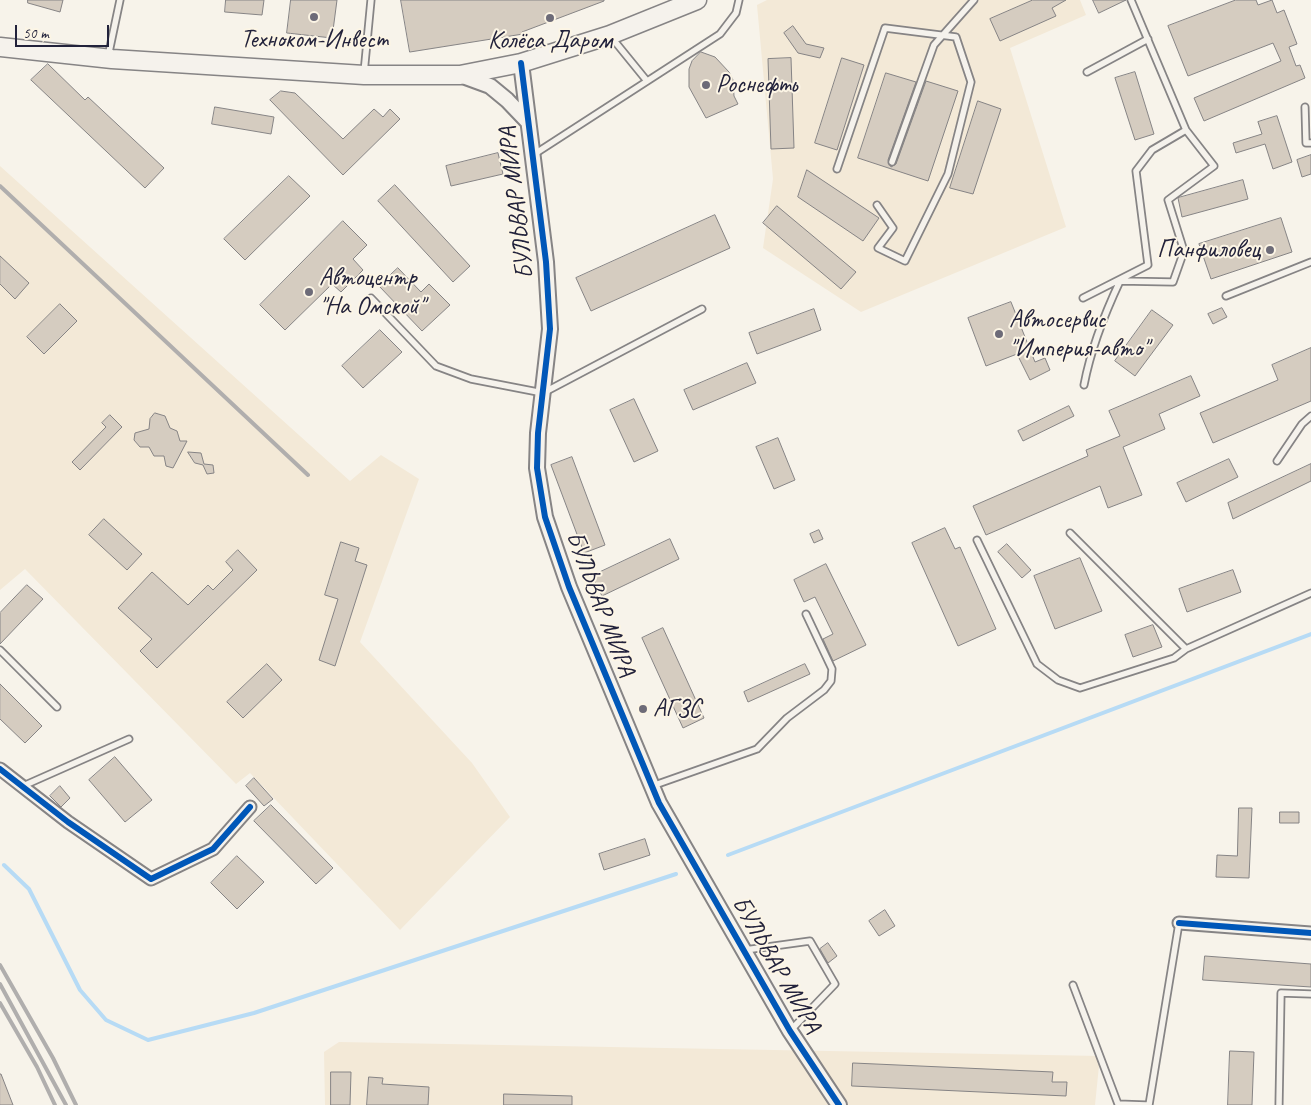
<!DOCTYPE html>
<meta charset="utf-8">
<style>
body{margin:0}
#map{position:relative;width:1311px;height:1105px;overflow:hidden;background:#f7f3ea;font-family:Caveat,sans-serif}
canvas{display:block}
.scale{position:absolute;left:15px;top:25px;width:94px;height:22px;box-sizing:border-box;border:2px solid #22223b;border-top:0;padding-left:6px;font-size:15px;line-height:18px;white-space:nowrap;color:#22223b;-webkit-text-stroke:4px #fcf5e5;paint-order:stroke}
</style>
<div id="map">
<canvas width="1311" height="1105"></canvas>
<div class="scale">50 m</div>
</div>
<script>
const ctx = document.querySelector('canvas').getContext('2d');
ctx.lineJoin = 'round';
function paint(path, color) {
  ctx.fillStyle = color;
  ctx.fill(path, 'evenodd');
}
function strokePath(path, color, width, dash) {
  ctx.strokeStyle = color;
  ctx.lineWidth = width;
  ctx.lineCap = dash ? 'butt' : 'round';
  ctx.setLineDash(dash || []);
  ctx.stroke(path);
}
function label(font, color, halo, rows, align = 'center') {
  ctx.font = font + ' Caveat,sans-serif';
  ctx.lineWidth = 4;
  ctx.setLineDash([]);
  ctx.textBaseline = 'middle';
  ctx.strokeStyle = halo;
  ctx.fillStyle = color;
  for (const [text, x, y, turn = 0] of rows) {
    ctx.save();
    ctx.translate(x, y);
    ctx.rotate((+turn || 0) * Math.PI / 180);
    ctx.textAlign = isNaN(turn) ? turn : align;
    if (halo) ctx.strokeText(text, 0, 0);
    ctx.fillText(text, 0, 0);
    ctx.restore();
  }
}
paint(new Path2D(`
 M767,0H1080L1086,15L1010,48L1066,227L861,312L763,248L773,179L757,5Z
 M0,166L350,481L381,455L419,479L360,642L472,763L510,817L400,930L250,773L236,784L25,569L0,590Z
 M339,1042L1100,1056L1095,1105H325L324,1052Z`), '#f3e9d7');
strokePath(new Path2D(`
 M728,855L1311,634
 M4,865L29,889L80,990L106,1020L148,1040L254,1013L676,874`), '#b7dbf5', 4);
const building = new Path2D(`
 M28,0H63L60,12L28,3Z
 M226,0H264L262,15L225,12Z
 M291,0H337L332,38L287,33Z
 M401,0H604V1L522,32L523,34L410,52Z
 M1033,0H1066L1052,8L1056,16L1000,41L990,19Z
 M1093,0H1126L1099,13Z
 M1236,0H1256L1258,5L1272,0L1277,13L1284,10L1297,44L1289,47L1296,66L1300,65L1305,78L1204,121L1194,98L1281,61L1273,43L1188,76L1168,26Z
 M793,26L806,44L824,48L820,58L798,53L784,33Z
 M701,52L715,57L729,72L733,80L734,96L738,104L706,118L689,87V69L692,61Z
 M791,58L794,148L771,149L768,59Z
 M842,58L864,65L837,150L815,143Z
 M48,64L85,100L88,97L164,168L145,188L31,80Z
 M1135,72L1154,134L1135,140L1115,78Z
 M886,73L916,82L888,160L891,167L896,164L926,81L958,91L928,181L858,158Z
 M281,91L295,93L343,139L374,109L383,117L390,109L400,119L343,175L270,100Z
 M978,101L1001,109L973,194L950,188Z
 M215,107L274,117L271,134L212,124Z
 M1277,116L1292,162L1273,169L1265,144L1236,153L1233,143L1262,134L1258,122Z
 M498,153L503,174L451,186L446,166Z
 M1311,155V174L1302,177L1297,160Z
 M807,170L879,218L863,241L798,197Z
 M289,176L310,196L245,260L224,239Z
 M1243,180L1248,199L1182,217L1178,198Z
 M395,185L470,266L453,282L378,201Z
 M777,206L856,272L841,289L763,223Z
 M715,215L730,248L591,311L576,278Z
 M1281,218L1292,252L1211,279L1199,244Z
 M343,221L367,245L353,259L363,270L341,292L332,284L285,330L260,305Z
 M0,256L29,283L15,299L0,284Z
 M398,268L421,292L429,284L450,305L422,331L379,286Z
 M1011,302L1035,362L1045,358L1050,370L1030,380L1017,354L986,366L968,318Z
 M60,304L77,321L44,354L27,337Z
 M1222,308L1227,317L1213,324L1208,314Z
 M814,309L821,330L757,354L749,333Z
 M1152,310L1173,325L1135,376L1115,361Z
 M380,330L402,352L363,388L342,366Z
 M1311,348V401L1213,443L1200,413L1278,380L1272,365Z
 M747,363L756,383L693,410L684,390Z
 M1191,376L1200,396L1159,414L1165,429L1123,447L1142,495L1108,508L1100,486L986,535L973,506L1088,456L1086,450L1120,436L1109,411Z
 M634,399L658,451L634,462L610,410Z
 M1069,406L1074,416L1023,441L1018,431Z
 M155,413L165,416L170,428L177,431L180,441H187L173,468L166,466L164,456H154L149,447H140L134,440L135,433L149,429L150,419Z
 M110,415L122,427L80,470L72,462L106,427L102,423Z
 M778,438L795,480L774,489L756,447Z
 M188,452L201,453L204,464L213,465L214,473L207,474L203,465L195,463Z
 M572,457L605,545L584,553L551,465Z
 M1229,459L1238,477L1186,502L1177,483Z
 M1311,464V481L1233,519L1228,503Z
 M104,519L142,554L127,570L89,535Z
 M945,528L955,549L960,547L996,629L958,646L912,543Z
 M819,530L823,539L814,543L810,534Z
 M670,539L679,559L602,596L592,576Z
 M341,542L359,548L355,561L367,565L335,666L319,660L338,599L325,595Z
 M1007,544L1031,570L1022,578L998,552Z
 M238,550L257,570L157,668L140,651L152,639L118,608L152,572L188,605L208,585L213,590L233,570L226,562Z
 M1080,558L1102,611L1055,629L1034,576Z
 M826,564L866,645L833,661L823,639L833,634L815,597L804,602L794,580Z
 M1233,570L1241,592L1187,612L1179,589Z
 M27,585L43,599L0,644V613Z
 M1153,625L1162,647L1133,657L1125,635Z
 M663,628L704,718L683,728L642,638Z
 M267,664L282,680L243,718L227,702Z
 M805,664L810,674L748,702L744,692Z
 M0,684L42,726L25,743L0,719Z
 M115,757L152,800L125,822L89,780Z
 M254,778L273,799L264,806L246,786Z
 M60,786L70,798L61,807L50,796Z
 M271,805L333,868L316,884L254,821Z
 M1239,808H1252L1249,878L1216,877L1217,855L1237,856Z
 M1280,812H1299V823H1280Z
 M645,839L650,855L604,870L599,854Z
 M237,856L264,882L237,909L211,883Z
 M885,910L895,926L879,936L869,921Z
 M828,943L837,956L828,963L820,949Z
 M1205,956L1311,964V987L1203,980Z
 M1230,1051L1254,1052L1252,1105H1228Z
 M853,1063L1053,1072L1052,1082H1067L1066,1096L852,1086Z
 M331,1072H351L350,1105H331Z
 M0,1074H1L13,1105H0Z
 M369,1077L383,1078L382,1084L429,1087L428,1105H367Z
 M504,1094L572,1096V1105H504Z`);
paint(building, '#d5ccc0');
strokePath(building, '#868485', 1);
const service = new Path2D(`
 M612,38L647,81
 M108,57L120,0
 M1087,72L1148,39
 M364,73L371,0
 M1305,107L1306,143H1311
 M533,155L720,34L736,13L739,0
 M892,162L934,45L974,0
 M837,169L885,28L956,37L971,82L948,174L905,261L878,248L893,228L877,205
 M1226,296L1311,262
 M371,298L436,366L471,379L543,393L702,309
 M1083,298L1148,265L1136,171L1152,150L1186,130
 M1084,385C1091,348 1104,315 1120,281L1173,282L1184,251L1168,200L1214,166L1186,130L1131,0
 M1277,461L1302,424L1311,416
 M1070,533L1186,649L1311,593
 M977,540L1037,664L1058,680L1080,688L1174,658L1186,649
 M0,650L57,707
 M23,786L129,739
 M652,786L757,749L787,718L824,690L831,681L832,669L806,614
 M745,950L810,941L835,984L790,1031
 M1073,985L1118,1104L1146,1105
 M1149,1105L1179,923
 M1279,1105L1281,993L1311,994`);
const minor = new Path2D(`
 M0,769L68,822L151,879L213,849L250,807
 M1179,923L1311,933`);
const tertiary = new Path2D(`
 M521,63L546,262L550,329L538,433L537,468L545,517L569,587L659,803L790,1031L839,1105
 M460,75L490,86L507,100L528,122`);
const primary = new Path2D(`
 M0,47L112,59L364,75H460L521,63L610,35L697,0`);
strokePath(service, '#868485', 9);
strokePath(minor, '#868485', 15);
strokePath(tertiary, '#868485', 18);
strokePath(primary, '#868485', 21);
strokePath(service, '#f5f2ec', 5.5);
strokePath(minor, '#f5f2ec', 11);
strokePath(tertiary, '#f5f2ec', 14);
strokePath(primary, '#f5f2ec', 18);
strokePath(new Path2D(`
 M0,186L308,475
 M0,965L53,1058L76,1105
 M0,984L66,1105
 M0,1003L37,1067L55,1105`), '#b0aead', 4);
strokePath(new Path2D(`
 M521,63L546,262L550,329L538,433L537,468L545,517L569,587L659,803L790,1031L839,1105
 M0,769L68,822L151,879L213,849L250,807
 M1179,923L1311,933`), '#0057b8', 6);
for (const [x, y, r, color] of [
 [314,17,5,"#6d6b78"],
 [550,18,5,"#6d6b78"],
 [706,85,5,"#6d6b78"],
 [1270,250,5,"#6d6b78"],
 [309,292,5,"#6d6b78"],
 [999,334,5,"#6d6b78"],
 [643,709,5,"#6d6b78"]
]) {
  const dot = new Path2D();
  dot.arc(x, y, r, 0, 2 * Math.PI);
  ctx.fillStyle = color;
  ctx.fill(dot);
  strokePath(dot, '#fcf5e5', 2);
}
label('25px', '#22223b', '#fcf5e5', [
 ["Техноком-Инвест",314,40,"center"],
 ["Колёса Даром",550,41,"center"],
 ["Роснефть",716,85],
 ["Панфиловец",1260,250,"right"],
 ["Автоцентр",319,278],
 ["\"На Омской\"",319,307],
 ["Автосервис",1009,320],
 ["\"Империя-авто\"",1009,349],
 ["АГЗС",653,709]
], 'left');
label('25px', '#22223b', '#fcf5e5', [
 ["БУЛЬВАР МИРА",517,203,-97],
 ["БУЛЬВАР МИРА",600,604,69],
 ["БУЛЬВАР МИРА",776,965,60]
]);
</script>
